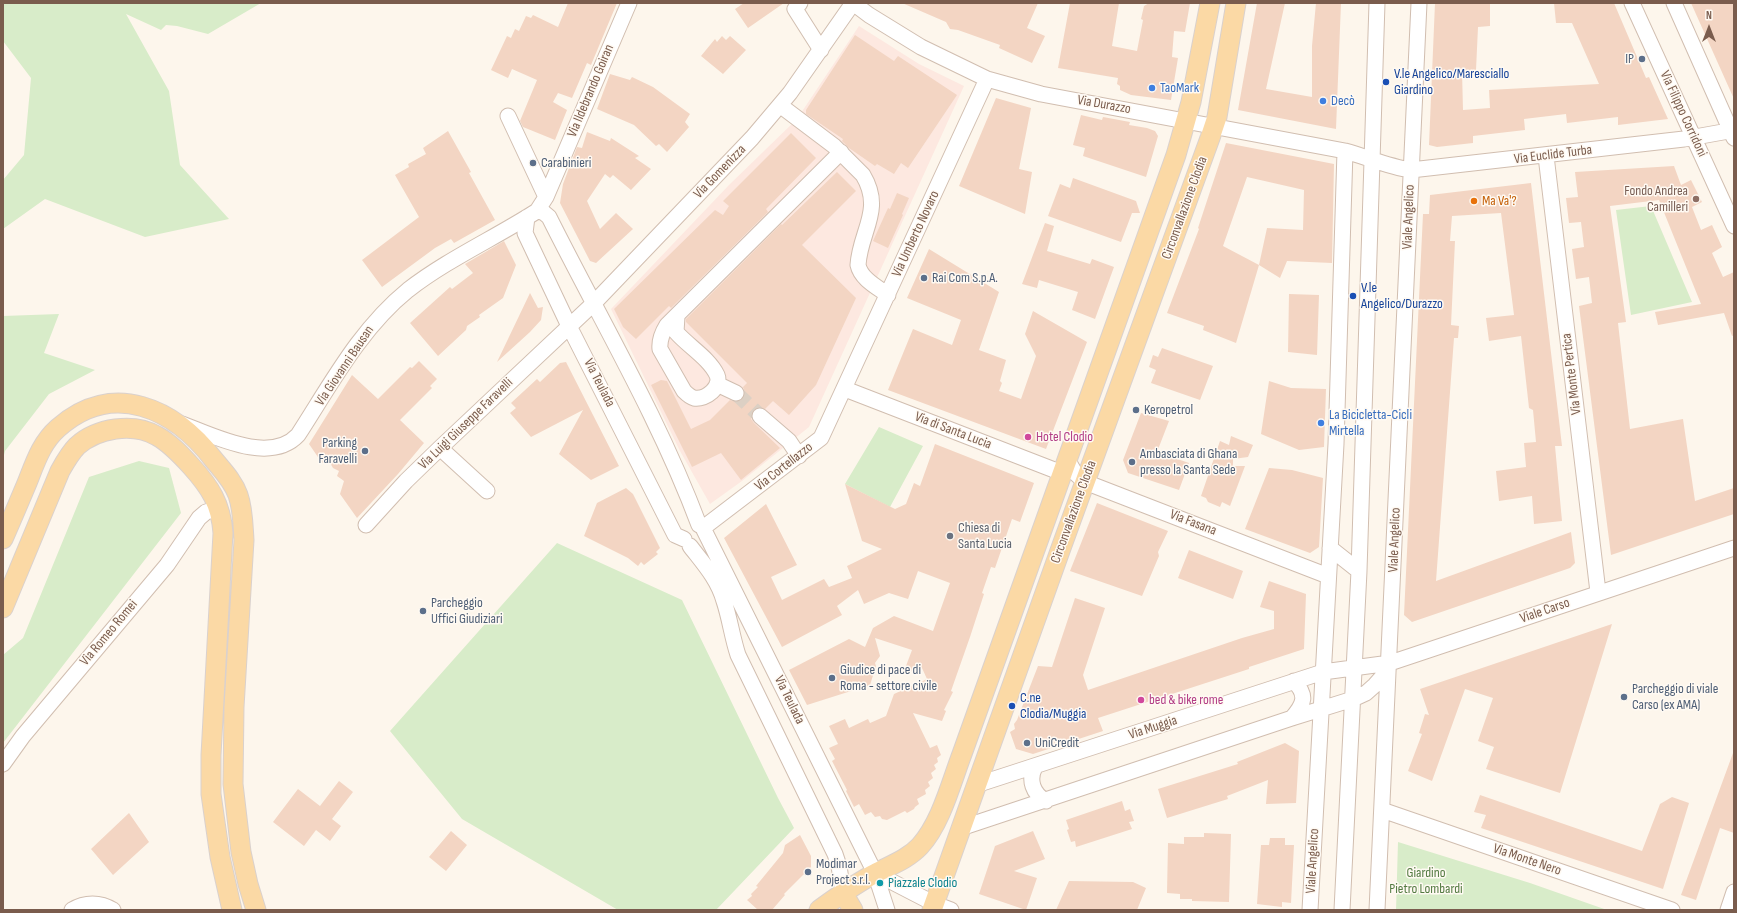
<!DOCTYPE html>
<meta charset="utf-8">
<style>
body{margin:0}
#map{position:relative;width:1737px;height:913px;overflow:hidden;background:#fdf6ec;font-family:"Sofia Sans Condensed",sans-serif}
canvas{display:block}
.frame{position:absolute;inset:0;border:4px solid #7a5c4d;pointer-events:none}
.north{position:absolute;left:1689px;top:8px;width:40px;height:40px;-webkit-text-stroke:3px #fffaf3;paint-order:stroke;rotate:0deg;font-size:11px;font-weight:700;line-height:16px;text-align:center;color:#7a5c4d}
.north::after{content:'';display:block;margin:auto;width:14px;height:18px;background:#7a5c4d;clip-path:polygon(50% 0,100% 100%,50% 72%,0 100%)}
</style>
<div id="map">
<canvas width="1737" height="913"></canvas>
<div class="frame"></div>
<div class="north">N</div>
</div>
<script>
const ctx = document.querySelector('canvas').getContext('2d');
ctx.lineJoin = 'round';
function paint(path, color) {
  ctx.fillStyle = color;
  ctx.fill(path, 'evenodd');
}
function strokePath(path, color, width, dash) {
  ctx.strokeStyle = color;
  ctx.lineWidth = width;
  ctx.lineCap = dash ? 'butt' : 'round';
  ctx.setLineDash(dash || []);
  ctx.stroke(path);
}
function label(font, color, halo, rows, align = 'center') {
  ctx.font = font + ' "Sofia Sans Condensed",sans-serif';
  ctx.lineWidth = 3;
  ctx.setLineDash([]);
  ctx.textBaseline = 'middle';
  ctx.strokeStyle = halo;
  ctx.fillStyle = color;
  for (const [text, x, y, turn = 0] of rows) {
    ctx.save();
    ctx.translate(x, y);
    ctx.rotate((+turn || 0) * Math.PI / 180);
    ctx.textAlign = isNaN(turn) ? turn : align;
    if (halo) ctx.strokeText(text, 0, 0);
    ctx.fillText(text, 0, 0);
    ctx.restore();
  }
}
paint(new Path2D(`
 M859,26L919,64L964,86L809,427L742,481L710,504L680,451L611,309L729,185L797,119Z`), '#fde8e0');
paint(new Path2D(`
 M3,3H261L208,34L177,26L166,25L161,30L126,14L169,91L180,165L229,219L145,237L45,199L3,229V180L24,155L31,78L3,41Z
 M1651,206L1692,302L1631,315L1616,210Z
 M59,314L44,353L95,370L49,394L5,451L3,459V316Z
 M879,427L923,446L890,507L845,484Z
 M139,461L169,468L181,513L3,743V655L23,638L89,477Z
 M557,543L682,600L778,798L794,828L716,910H618L462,819L390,731Z
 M1398,842L1530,883L1607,910H1396Z`), '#d8ecc9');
paint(new Path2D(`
 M568,3H617L591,65L587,63L572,98L558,93L553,102L567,110L555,140L523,127L520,121L537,80L512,69L508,78L491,70L507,36L511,38L515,29L519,31L526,16L531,18L533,15L558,27Z
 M744,3H784L748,28L735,9Z
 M902,3H1038L1027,28L1045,36L1032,63L999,48L1000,45L958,30L950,29L946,22Z
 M1070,3H1119L1112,46L1137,51L1143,20L1141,19L1144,6L1149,3H1190L1185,32L1174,31L1172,57L1178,58L1171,100L1131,95L1120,90V86L1117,84L1118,78L1058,68Z
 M1257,3H1285L1266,89L1312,97V46L1316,3H1341L1336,129L1238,110Z
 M1435,3H1490V26L1478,27L1476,70L1462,71L1463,110L1490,108L1489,90L1599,84L1572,23H1556L1554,3H1614L1646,78L1649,77L1668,119L1618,125V117L1567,123L1566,114L1524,119L1525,130L1473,136V143L1437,147L1429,145Z
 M1691,3H1734V99Z
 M855,35L894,61L898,56L957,95L908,168L901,163L894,174L877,164L875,166L849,148L842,141L843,139L806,114V110Z
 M722,36L726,40L730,36L746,50L723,74L701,56L715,39L717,42Z
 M610,74L630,80L632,77L653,87L690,114L685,122L689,127L667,152L659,144L656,146L634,125L597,109Z
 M996,98L1031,108L1019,169L1032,172L1025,214L959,186Z
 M1081,115L1102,120L1103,117L1130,122L1129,125L1147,128L1155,131L1158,136L1146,177L1083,156L1085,148L1073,145Z
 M448,131L471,172L469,173L495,220L454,243L451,239L435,248L382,287L362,260L419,217L395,175L409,167L408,164L426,154L423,148Z
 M587,132L610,141L611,138L639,156L635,158L651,169L631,190L613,175L610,178L605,174L587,201L600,229L616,213L633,229L596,263L590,261L560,203L563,184L577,147L582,148Z
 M791,133L816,158L766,209L768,212L671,308L669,306L636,339L623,327L614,309L715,210L723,215L729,206L723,201Z
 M1226,143L1334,164L1332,263L1287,261L1280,278L1259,265L1236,343L1203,330L1204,326L1167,313L1199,229L1198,228ZM1247,177L1304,190L1303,230L1267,228L1259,265L1223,246Z
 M1674,166L1681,185L1691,180L1702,202L1692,207L1701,230L1712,225L1722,247L1712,253L1723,277L1734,272V335L1732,336L1724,313L1658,325L1655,312L1701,304L1659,200L1610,206L1626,322L1618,323L1630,429L1683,419L1695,501L1734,488V514L1611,555L1579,306L1592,303L1589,277L1576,279L1572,249L1584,247L1581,222L1569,223L1566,198L1578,197L1575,172Z
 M837,172L856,191L802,245L856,298L816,385L789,415L773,401L765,409L757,407L753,410L751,419L754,423L780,448L741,480L721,453L692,467L651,385L661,380L667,381L691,429L710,420L730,400L736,402L741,400L745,393L743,387L747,383L686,322V319L781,224L782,225Z
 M1073,178L1136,201L1140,213H1132L1121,242L1048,216L1060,184L1070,188Z
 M1531,183L1562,446H1555L1562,521L1534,524L1532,496L1499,501L1496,471L1526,467L1524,443L1536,442L1533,410L1529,408L1521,336L1489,341L1486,318L1514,315L1501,213L1452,216L1450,241H1455L1451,325L1459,326L1458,338H1454L1436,581L1571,532L1575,563L1570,568L1412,622L1404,615L1423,214H1429L1430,195Z
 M897,193L909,198L902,214L903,215L888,248L873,241L888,208L890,209Z
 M1045,223L1054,226L1047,251L1090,264L1092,259L1114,267L1095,319L1072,310L1078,292L1039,280L1037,288L1022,284Z
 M504,241L516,265L503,298L479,315L480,317L467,326L466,330L438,356L410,323L450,287L452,289L473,273L465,264Z
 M929,249L999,292L979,350L1006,360L1000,381L1002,383L999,391L1021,399L1036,356L1025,334L1033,311L1087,342L1046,449L888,390L913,329L952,345L961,320L907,298Z
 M530,293L538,308L543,307L541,320L530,332L497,362Z
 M1289,294L1319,295L1317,355L1288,352Z
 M1162,348L1213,366L1200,400L1151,383L1156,370L1149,367L1153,355L1158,357Z
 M419,361L437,379L430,386L432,388L400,420L424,443L398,474L357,518L340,494L344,481L337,476L339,471L333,468L328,459L322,463L309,444L352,375L378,399L410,367L412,368Z
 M566,362L619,466L591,480L559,454L583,410L531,437L510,413L516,408L511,403L537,379L540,382L560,363Z
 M1269,381L1291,388L1326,389L1324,447L1299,450L1261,434Z
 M1141,413L1169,421L1157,452L1189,463L1179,490L1128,473L1123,460Z
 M1231,436L1253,445L1248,457L1233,459V466H1245L1230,506L1222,502L1220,507L1208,502L1206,498L1201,496L1220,441L1229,445Z
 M935,444L1034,483L1020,522L1012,519L995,568L991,567L982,593L984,594L970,637L951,691L953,692L944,710L946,711L942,721L913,713L930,748L937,745L941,755L937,758L938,762L934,765L936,769L931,773L933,778L928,782L930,786L925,790L926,794L917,799L919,804L915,807L914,809L907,813L905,811L887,820L882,819L880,816L875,817L871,812L865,815L859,804L854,807L846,791L847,790L832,761L835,759L829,748L838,744L829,726L845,719L849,728L868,719L870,723L886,716L894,694L927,679L922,668L903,674L912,650L875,638L880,656L875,663L876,666L870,685L807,705L789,670L849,639L865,647L873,628L894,616L933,631L950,583L918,571L908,599L889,593L864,604L858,590L837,606L842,615L782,647L724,538L766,504L797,565L771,577L782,600L824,579L829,587L852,578L847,566L882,549L862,541L845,484L895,509L906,504L914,483L920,486Z
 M1269,468L1292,470L1323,478L1319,547L1310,553L1245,529Z
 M626,488L633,494L660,548L656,552L658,554L644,565L641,562L638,566L628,558L584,536L597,503Z
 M1097,503L1168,531L1158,552L1159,556L1142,596L1070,571Z
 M1189,550L1243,571L1233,599L1178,578Z
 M1269,581L1306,594L1304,649L1249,667V669L1098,718L1103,731L1033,754L1016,749L1010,732L1015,729L1014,724L1017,720L1038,666L1052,667L1075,598L1105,608L1083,675L1088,690L1242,638L1274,629V611L1260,607Z
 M1612,624L1560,793L1486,769L1494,747L1478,741L1493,698L1465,689L1432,781L1408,771L1422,734L1419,733L1425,714L1429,715L1420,689Z
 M1285,743L1299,751L1296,803L1266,804L1268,780L1227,796L1228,799L1167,818L1158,789L1238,764L1237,762Z
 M1733,753L1734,833L1720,828L1696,900L1681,895Z
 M339,781L353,792L332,819L341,826L330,841L316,830L304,846L273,822L298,789L320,806Z
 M1480,795L1642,851L1660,804L1672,797L1689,803L1663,889L1481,828L1486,815L1474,812Z
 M1122,801L1125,811L1130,809L1134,821L1129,822L1132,829L1076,847L1075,841L1071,842L1067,830L1069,829L1066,820Z
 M129,813L149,842L113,875L91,849Z
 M451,831L467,845L446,871L429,857Z
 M1033,831L1045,859L1014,871L1037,878L1026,910L979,894L995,846Z
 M1204,833L1231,834L1229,902L1192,901V899H1180V894L1167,893L1168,843L1184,844V837H1204Z
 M800,835L811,856V867L784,894L785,895L772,910H758L747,900L752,896L751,894L758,887L756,886L783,853L785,845Z
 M1270,838H1285V845H1294L1291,903L1282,902V907L1257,904L1261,845H1269Z
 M1069,881L1133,882L1146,888L1137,910H1056Z`), '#f3d5c3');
strokePath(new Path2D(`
 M736,393L760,416`), '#dcd0c4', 15, [15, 8]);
const minor = new Path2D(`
 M800,3L795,9L821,50
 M853,3L869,15L921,47L987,79L1041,94L1345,151C1367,157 1389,167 1411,170L1684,139L1734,130
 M1632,3L1734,226
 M1674,3L1734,138
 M781,106L834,146L863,175C884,210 860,231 858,265C861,279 877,287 888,295
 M508,116L546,197
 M1546,156L1598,592
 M537,211L543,212L549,217C600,319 659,418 699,525
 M527,217L525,233L569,326L675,535L684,539
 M677,316L676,332C688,346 709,358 717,375C722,387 706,400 694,398C690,397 687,394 684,391L660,349C659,340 662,333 667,325L841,152
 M717,384L736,393
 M845,389L1062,473
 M760,416L789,441L799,456
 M182,424C214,436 270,465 298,435C331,384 360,329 408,290C448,259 495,238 537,211L546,197L629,3
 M440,448L487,491
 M1067,459L1075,473L1085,482L1328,576
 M366,525L406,481L440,448L593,304L752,138L790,93L853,3
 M703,528L821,438L987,79
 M703,528L875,873L887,910
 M690,546C703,563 718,579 724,601C730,619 732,637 738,655L835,854L839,866L843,893
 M1330,548L1359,571
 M1292,718C1305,703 1307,695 1294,681
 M3,764L23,736L167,565L199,518L206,512L219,508
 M1035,767C1028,780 1033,794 1046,801
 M976,785L1323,672L1390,663L1417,654L1734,548
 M1382,810L1672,910
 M961,828L1292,718L1353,699L1366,693L1375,685L1383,676L1389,665
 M875,873L935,904L951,910
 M72,910C85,902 100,902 113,910
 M1310,910L1336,444L1345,151
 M1342,910L1359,571L1377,3
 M1377,910L1419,3
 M1728,910L1734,892`);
const major = new Path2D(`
 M3,539C11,521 19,502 27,483C35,463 41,443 58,428C113,379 175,409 214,460C223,471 233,481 238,495C243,509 243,525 244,540L234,707L233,784L241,852L248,884L256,910
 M3,608L60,471C65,462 70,453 77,446C97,428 133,422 157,436C170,443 181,455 191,466C210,487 221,504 223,533L211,755V794L220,857L232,910
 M843,893L853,910
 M819,910C837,897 856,883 876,873C891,865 908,859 920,846C941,823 951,783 962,754L1176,155L1191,102L1210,3
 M932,910L1061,548L1210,138L1217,117L1236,3`);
strokePath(minor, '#d1beb0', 17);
strokePath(major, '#dad1cd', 21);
strokePath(minor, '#fff', 15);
strokePath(major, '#fbd9a5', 19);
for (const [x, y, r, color] of [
 [1642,59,4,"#5c6f8a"],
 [1386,82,4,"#1a4fb4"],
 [1152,88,4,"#3f7fe0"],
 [1323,101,4,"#3f7fe0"],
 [533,163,4,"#5c6f8a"],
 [1696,199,4,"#8d6e63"],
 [1474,201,4,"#e8710a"],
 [924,278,4,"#5c6f8a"],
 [1353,296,4,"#1a4fb4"],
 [1136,410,4,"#5c6f8a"],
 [1321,423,4,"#3f7fe0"],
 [1028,437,4,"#d1479c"],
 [365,451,4,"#5c6f8a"],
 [1132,462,4,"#5c6f8a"],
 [950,536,4,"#6b7280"],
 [423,611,4,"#5c6f8a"],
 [832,678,4,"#5c6f8a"],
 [1624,697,4,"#5c6f8a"],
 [1141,700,4,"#d1479c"],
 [1012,706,4,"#1a4fb4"],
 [1027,743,4,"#5c6f8a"],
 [808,872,4,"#5c6f8a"],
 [880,883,4,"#0f9aa8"]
]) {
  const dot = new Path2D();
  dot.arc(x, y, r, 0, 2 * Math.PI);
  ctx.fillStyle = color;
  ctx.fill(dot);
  strokePath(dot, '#fffaf3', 1.5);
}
label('14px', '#4e5e75', '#fffaf3', [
 ["IP",1634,59,"right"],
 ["Carabinieri",541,163],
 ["Rai Com S.p.A.",932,278],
 ["Keropetrol",1144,410],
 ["Parking",357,443,"right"],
 ["Faravelli",357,459,"right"],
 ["Ambasciata di Ghana",1140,454],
 ["presso la Santa Sede",1140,470],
 ["Parcheggio",431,603],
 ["Uffici Giudiziari",431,619],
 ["Giudice di pace di",840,670],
 ["Roma - settore civile",840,686],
 ["Parcheggio di viale",1632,689],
 ["Carso (ex AMA)",1632,705],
 ["UniCredit",1035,743],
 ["Modimar",816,864],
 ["Project s.r.l.",816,880]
], 'left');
label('14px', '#164399', '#fffaf3', [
 ["V.le Angelico/Maresciallo",1394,74],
 ["Giardino",1394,90],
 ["V.le",1361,288],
 ["Angelico/Durazzo",1361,304],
 ["C.ne",1020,698],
 ["Clodia/Muggia",1020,714]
], 'left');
label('14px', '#366cbe', '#fffaf3', [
 ["TaoMark",1160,88],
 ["Decò",1331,101],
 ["La Bicicletta-Cicli",1329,415],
 ["Mirtella",1329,431]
], 'left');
label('14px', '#7a5c4d', '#fffaf3', [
 ["Via Ildebrando Goiran",591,91,-67],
 ["Via Durazzo",1104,105,10],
 ["Via Filippo Corridoni",1683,114,65],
 ["Via Euclide Turba",1553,155,-7],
 ["Via Gomenizza",720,172,-46],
 ["Circonvallazione Clodia",1185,208,-70],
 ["Viale Angelico",1409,217,-88],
 ["Via Umberto Novaro",916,234,-65],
 ["Via Giovanni Bausan",345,366,-56],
 ["Via Monte Pertica",1572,374,-97],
 ["Via Teulada",599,383,63],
 ["Via Luigi Giuseppe Faravelli",466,424,-44],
 ["Via di Santa Lucia",953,431,21],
 ["Via Cortellazzo",784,467,-38],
 ["Circonvallazione Clodia",1074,512,-70],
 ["Via Fasana",1193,523,21],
 ["Viale Angelico",1395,540,-88],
 ["Viale Carso",1545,611,-19],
 ["Via Romeo Romei",109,633,-50],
 ["Via Teulada",789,700,64],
 ["Via Muggia",1153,728,-18],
 ["Via Monte Nero",1527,860,19],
 ["Viale Angelico",1313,861,-87]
]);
label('14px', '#785e54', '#fffaf3', [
 ["Fondo Andrea",1688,191],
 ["Camilleri",1688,207]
], 'right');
label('14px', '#c56008', '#fffaf3', [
 ["Ma Va'?",1482,201]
], 'left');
label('14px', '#b23c85', '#fffaf3', [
 ["Hotel Clodio",1036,437],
 ["bed & bike rome",1149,700]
], 'left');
label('14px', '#5b616d', '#fffaf3', [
 ["Chiesa di",958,528],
 ["Santa Lucia",958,544]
], 'left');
label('14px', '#537a41', '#fffaf3', [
 ["Giardino",1426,873],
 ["Pietro Lombardi",1426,889]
]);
label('14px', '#0d838f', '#fffaf3', [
 ["Piazzale Clodio",888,883]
], 'left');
</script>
